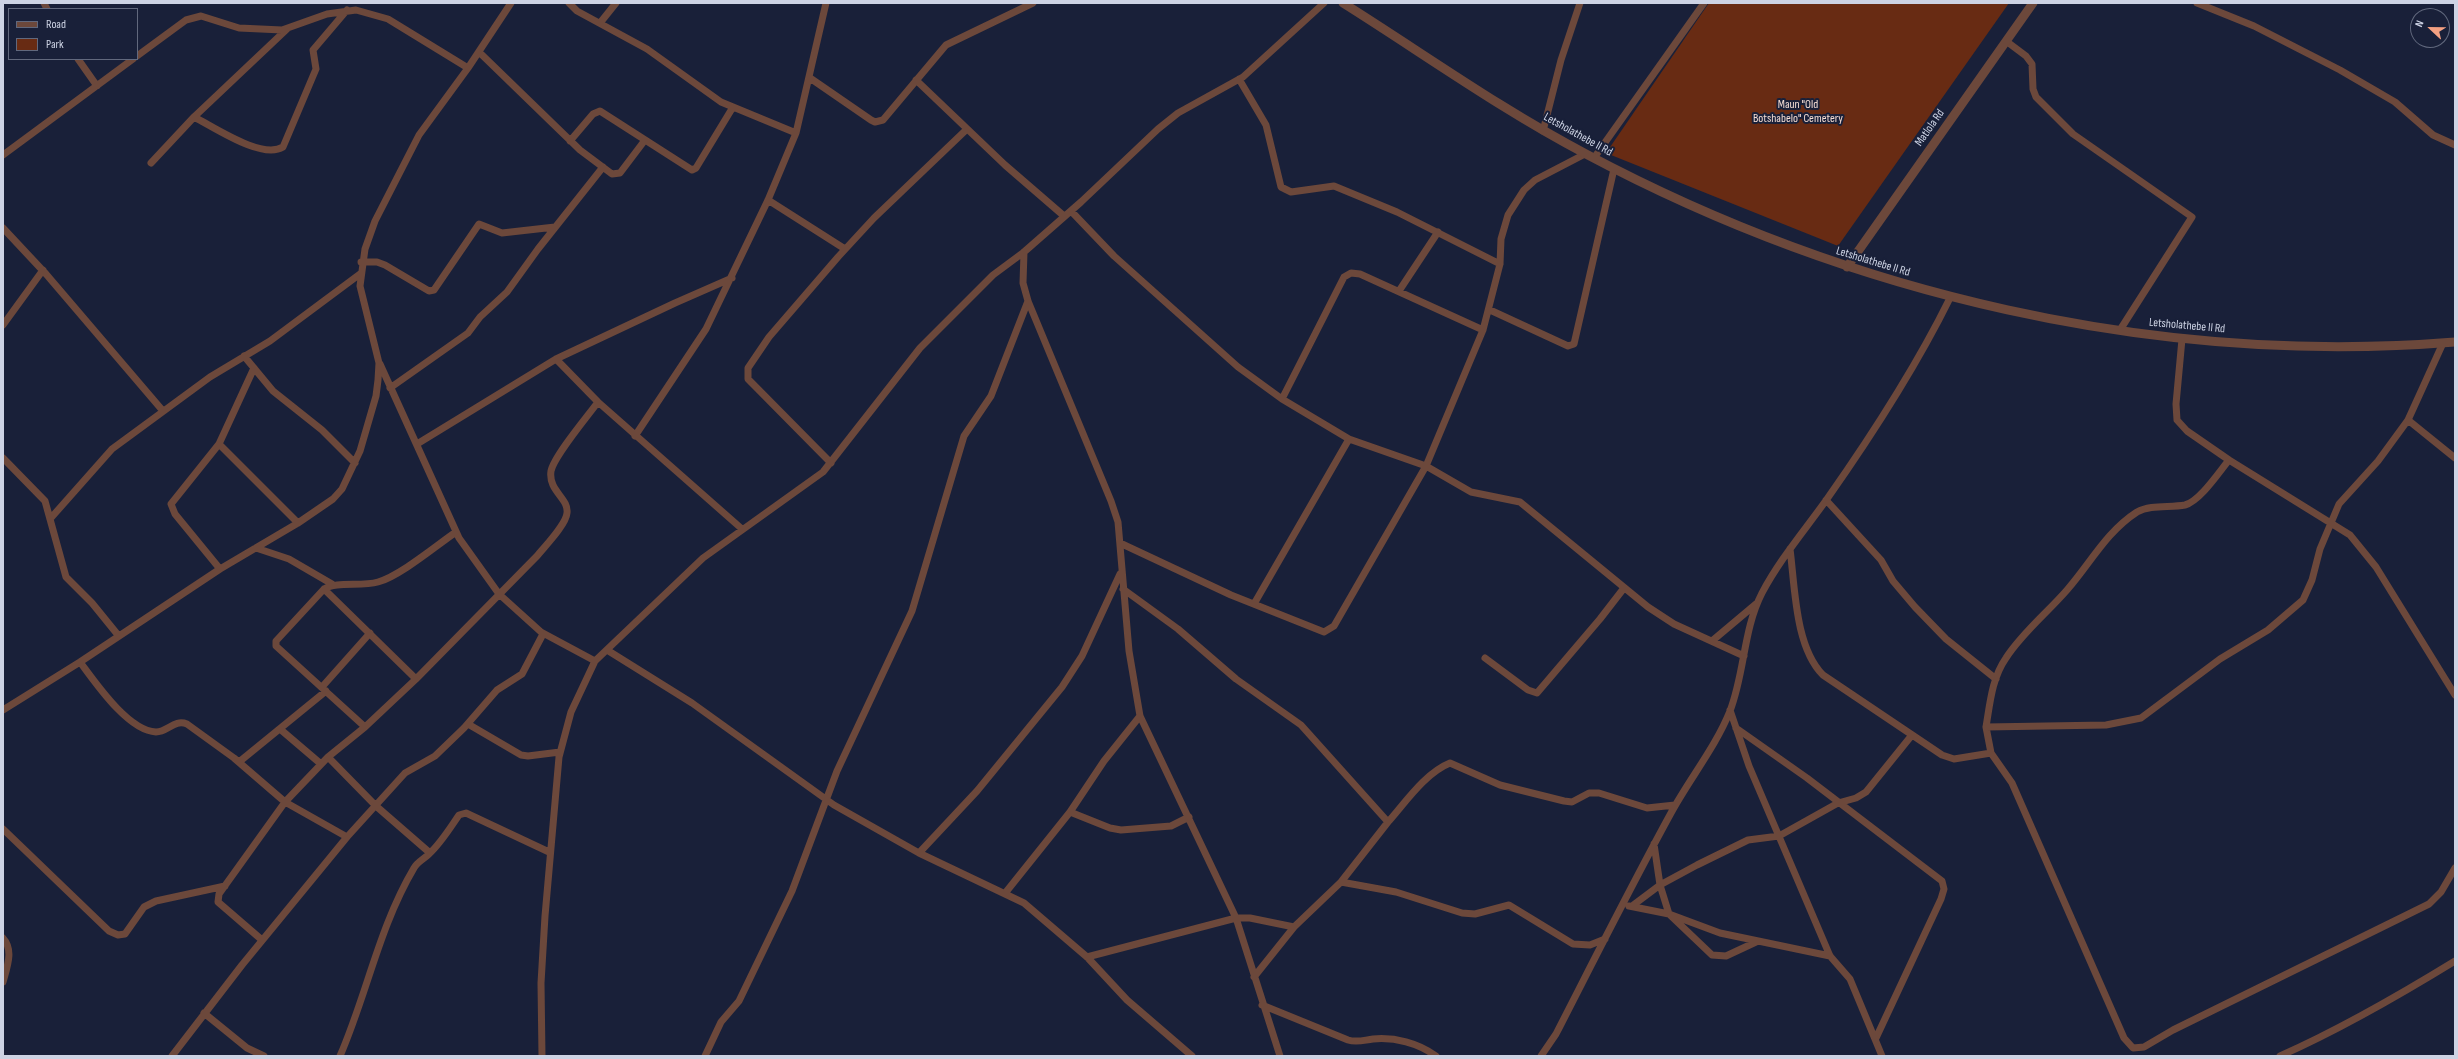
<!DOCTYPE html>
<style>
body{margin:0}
#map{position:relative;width:2458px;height:1059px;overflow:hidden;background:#192039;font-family:"Sofia Sans Condensed",sans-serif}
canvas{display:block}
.frame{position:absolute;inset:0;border:4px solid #cdd3e4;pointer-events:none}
.legend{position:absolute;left:8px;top:8px;width:130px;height:52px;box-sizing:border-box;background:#192039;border:1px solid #61687d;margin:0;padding:5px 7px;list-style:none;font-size:12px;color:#cdd3e4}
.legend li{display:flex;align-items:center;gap:8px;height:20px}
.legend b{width:20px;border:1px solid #61687d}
.north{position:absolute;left:2410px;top:8px;width:40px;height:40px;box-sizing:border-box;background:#192039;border:1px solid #61687d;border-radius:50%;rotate:292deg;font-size:11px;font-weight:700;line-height:16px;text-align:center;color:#cdd3e4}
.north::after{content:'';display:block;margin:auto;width:14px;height:18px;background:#f3a082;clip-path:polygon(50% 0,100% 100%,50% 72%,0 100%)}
</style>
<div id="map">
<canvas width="2458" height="1059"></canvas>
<div class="frame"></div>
<ul class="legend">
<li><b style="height:5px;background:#6c483b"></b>Road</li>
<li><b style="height:11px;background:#682b13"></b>Park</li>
</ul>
<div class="north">N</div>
</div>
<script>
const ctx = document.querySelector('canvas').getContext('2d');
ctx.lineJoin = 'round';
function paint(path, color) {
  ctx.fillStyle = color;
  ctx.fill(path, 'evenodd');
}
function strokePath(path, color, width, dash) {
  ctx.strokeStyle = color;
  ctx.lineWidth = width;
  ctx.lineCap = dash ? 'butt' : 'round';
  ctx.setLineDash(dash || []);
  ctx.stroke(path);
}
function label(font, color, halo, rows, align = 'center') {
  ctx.font = font + ' "Sofia Sans Condensed",sans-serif';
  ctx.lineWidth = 4;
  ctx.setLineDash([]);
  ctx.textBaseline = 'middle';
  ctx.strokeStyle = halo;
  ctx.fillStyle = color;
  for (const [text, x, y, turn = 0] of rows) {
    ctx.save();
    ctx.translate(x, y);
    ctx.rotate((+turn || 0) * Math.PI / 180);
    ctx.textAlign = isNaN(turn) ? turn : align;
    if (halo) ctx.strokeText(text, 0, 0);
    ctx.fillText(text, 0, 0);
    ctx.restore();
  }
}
paint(new Path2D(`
 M1709,3H2009L1838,246L1606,153Z`), '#682b13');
strokePath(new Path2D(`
 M44,3L47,9
 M569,3L577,11L647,49L721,102L796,133
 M2197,3L2254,26L2340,70L2395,102L2433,135L2455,145
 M600,23L616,3
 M2006,41L2026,56L2032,64L2033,89L2036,97L2073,134L2192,217L2120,330
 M479,52L580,150L612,174L620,173L645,140
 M137,56L186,20L201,16L239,28L282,30L327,14L356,10L388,19L468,68
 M78,59L97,86
 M810,78L871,120L875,122L883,120L946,45L1033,3
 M1239,79L1266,125L1281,187L1291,192L1334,186L1397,212L1500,264
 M916,80L1005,165L1064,216
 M194,117C214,127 262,160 283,147L316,69L313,50L347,10
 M1543,131L1561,60L1580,3
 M570,141L593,114L600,111L692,170L696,168L733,107
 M1585,154L1535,180L1524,190L1508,215L1501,239L1500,264L1483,330L1426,466L1471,492L1520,502L1648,607L1674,624L1744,656
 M3,155L133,59
 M1594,158L1704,3
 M151,163L194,117L287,29
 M768,200L845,249
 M1071,211L1114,256L1238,367L1282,399L1349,439L1426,466L1334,626L1324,632L1231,595L1120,543
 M3,228L46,274L163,411
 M1024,252L1023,283L1028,301L1111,501L1118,522L1129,651L1140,716L1236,918L1280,1056
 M361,262H377L385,265L429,291L434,290L479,224L502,233L555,227
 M1399,291L1438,232
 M1490,310L1568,346L1574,344L1614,169
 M3,325L43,270
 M2182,339L2176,404L2177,420L2187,431L2229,460L2350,535L2376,567L2455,695
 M244,356L273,391L322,430L355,463
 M556,359L598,402L742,529
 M380,364L459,538L499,594L541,632L595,661
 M390,388L468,333L480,317L507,292L538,249L603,167
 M1282,399L1344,277L1351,273L1360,274L1483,330
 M2408,420L2455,458
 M635,436L706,329L768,200L796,133L826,3
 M219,444L298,523
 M417,444L556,359L675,303L732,278
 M3,458L45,501L66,577L92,603L118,635
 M831,463L748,379V368L769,337L838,257L874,218L967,129
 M1826,500L1881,560L1893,581L1915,607L1946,639L1996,679
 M50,519L112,449L210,377L270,341L360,274
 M256,548L289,559L332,584
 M1790,549C1795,587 1795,647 1823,675L1942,755L1954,759L1991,753L1986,727L2106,725L2141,718L2220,659L2268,630L2303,600L2312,580L2320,549L2339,504L2378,461L2408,420L2443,343
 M220,569L175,514L171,504L219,444L254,368
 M324,589L416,679
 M1254,604L1349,439
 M1712,641L1756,604
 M607,650L692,703L834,805L919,853L1024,903L1087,957L1127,1000L1192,1056
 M1485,658L1528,690L1537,693L1600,619L1624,588
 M80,662C95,682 128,731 156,732C168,732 174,719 187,724L234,758L285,802L347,837
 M322,687L370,633
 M3,710L80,662L220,569L298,523L333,499L342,489L360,451L376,396L378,380L379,363L360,286L365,249L375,221L419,135L468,68L511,3
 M1730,710L1749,766L1830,956L1850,979L1882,1056
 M468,724L521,755L528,756L560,752
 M365,727L276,646V641L324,589C337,581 361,587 378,582C400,576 437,545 456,532
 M1986,727C1990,703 1992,678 2006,658C2022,633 2047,613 2067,590C2090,564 2106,532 2137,512C2151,504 2170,508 2185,505C2200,501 2219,472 2229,460
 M1736,728L1807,778L1942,881L1944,889L1941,899L1876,1038
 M280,729L321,764
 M1991,753L2012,783L2124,1038L2133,1048L2144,1047L2173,1030L2429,904L2441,892L2455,868
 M328,757L376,806L430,853
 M239,762L326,691
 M1070,812L1110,828L1121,830L1171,826L1189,817
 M1388,822C1405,803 1425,773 1450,763L1500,785L1564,801L1572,802L1589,793H1599L1647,808L1675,805
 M3,829L109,931L118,935L125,934L144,907L156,901L225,886
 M1654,844L1660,885L1669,914L1712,955L1726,956L1756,942
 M919,853L977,791L1062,687L1082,656L1120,574
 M1341,882L1396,892L1462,913L1475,914L1509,905L1573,944L1590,945L1605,939
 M1006,892L1070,812L1104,761L1140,716
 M1629,906L1669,914L1720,933L1830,956
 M1632,906L1660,885L1697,865L1748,840L1779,836L1838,803L1856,798L1866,792L1912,735
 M3,938C14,950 7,967 3,982
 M262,940L218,902L219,894L285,802L328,757L365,727L416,679L537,556C545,546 566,525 567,513C569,498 548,491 551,471C554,456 587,417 598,402
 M1087,957L1236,918H1250L1294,927L1341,882L1388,822L1301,725L1236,679L1178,629L1123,589
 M1254,977L1294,927
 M1262,1005L1348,1040C1357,1043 1364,1040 1373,1039C1395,1037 1418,1043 1436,1056
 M204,1013L247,1048L264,1056
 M172,1056L242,965L347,837L405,773L435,756L464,728L497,690L522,674L543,634
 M340,1056C367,994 379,927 414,868C417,862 424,859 429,854C441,843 450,828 459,815L466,813L549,852
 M542,1056L541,983L545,916L559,757L571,712L595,661L703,558L823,472L920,348L993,275L1024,252L1081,202L1158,129L1178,113L1243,77L1324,3
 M705,1056L721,1022L739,1001L792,891L837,771L912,611L964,436L991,396L1028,301
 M1541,1056L1556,1034C1594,960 1631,886 1671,813C1690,778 1715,748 1730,711C1745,672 1743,630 1762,593C1780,559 1805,530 1827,499C1872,435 1915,369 1950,298
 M2280,1056C2341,1029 2398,996 2455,961`), '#6c483b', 7);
strokePath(new Path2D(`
 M1343,3C1424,54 1502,110 1586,154C1851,295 2155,366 2455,342
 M1847,267L2033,3`), '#6c483b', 9);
label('12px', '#f5ddd4', '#192039', [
 ["Maun \"Old",1798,105],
 ["Botshabelo\" Cemetery",1798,119]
]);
label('12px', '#cdd3e4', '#192039', [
 ["Matlola Rd",1930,128,-55],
 ["Letsholathebe II Rd",1578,135,29],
 ["Letsholathebe II Rd",1873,262,17],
 ["Letsholathebe II Rd",2187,326,5]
]);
</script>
